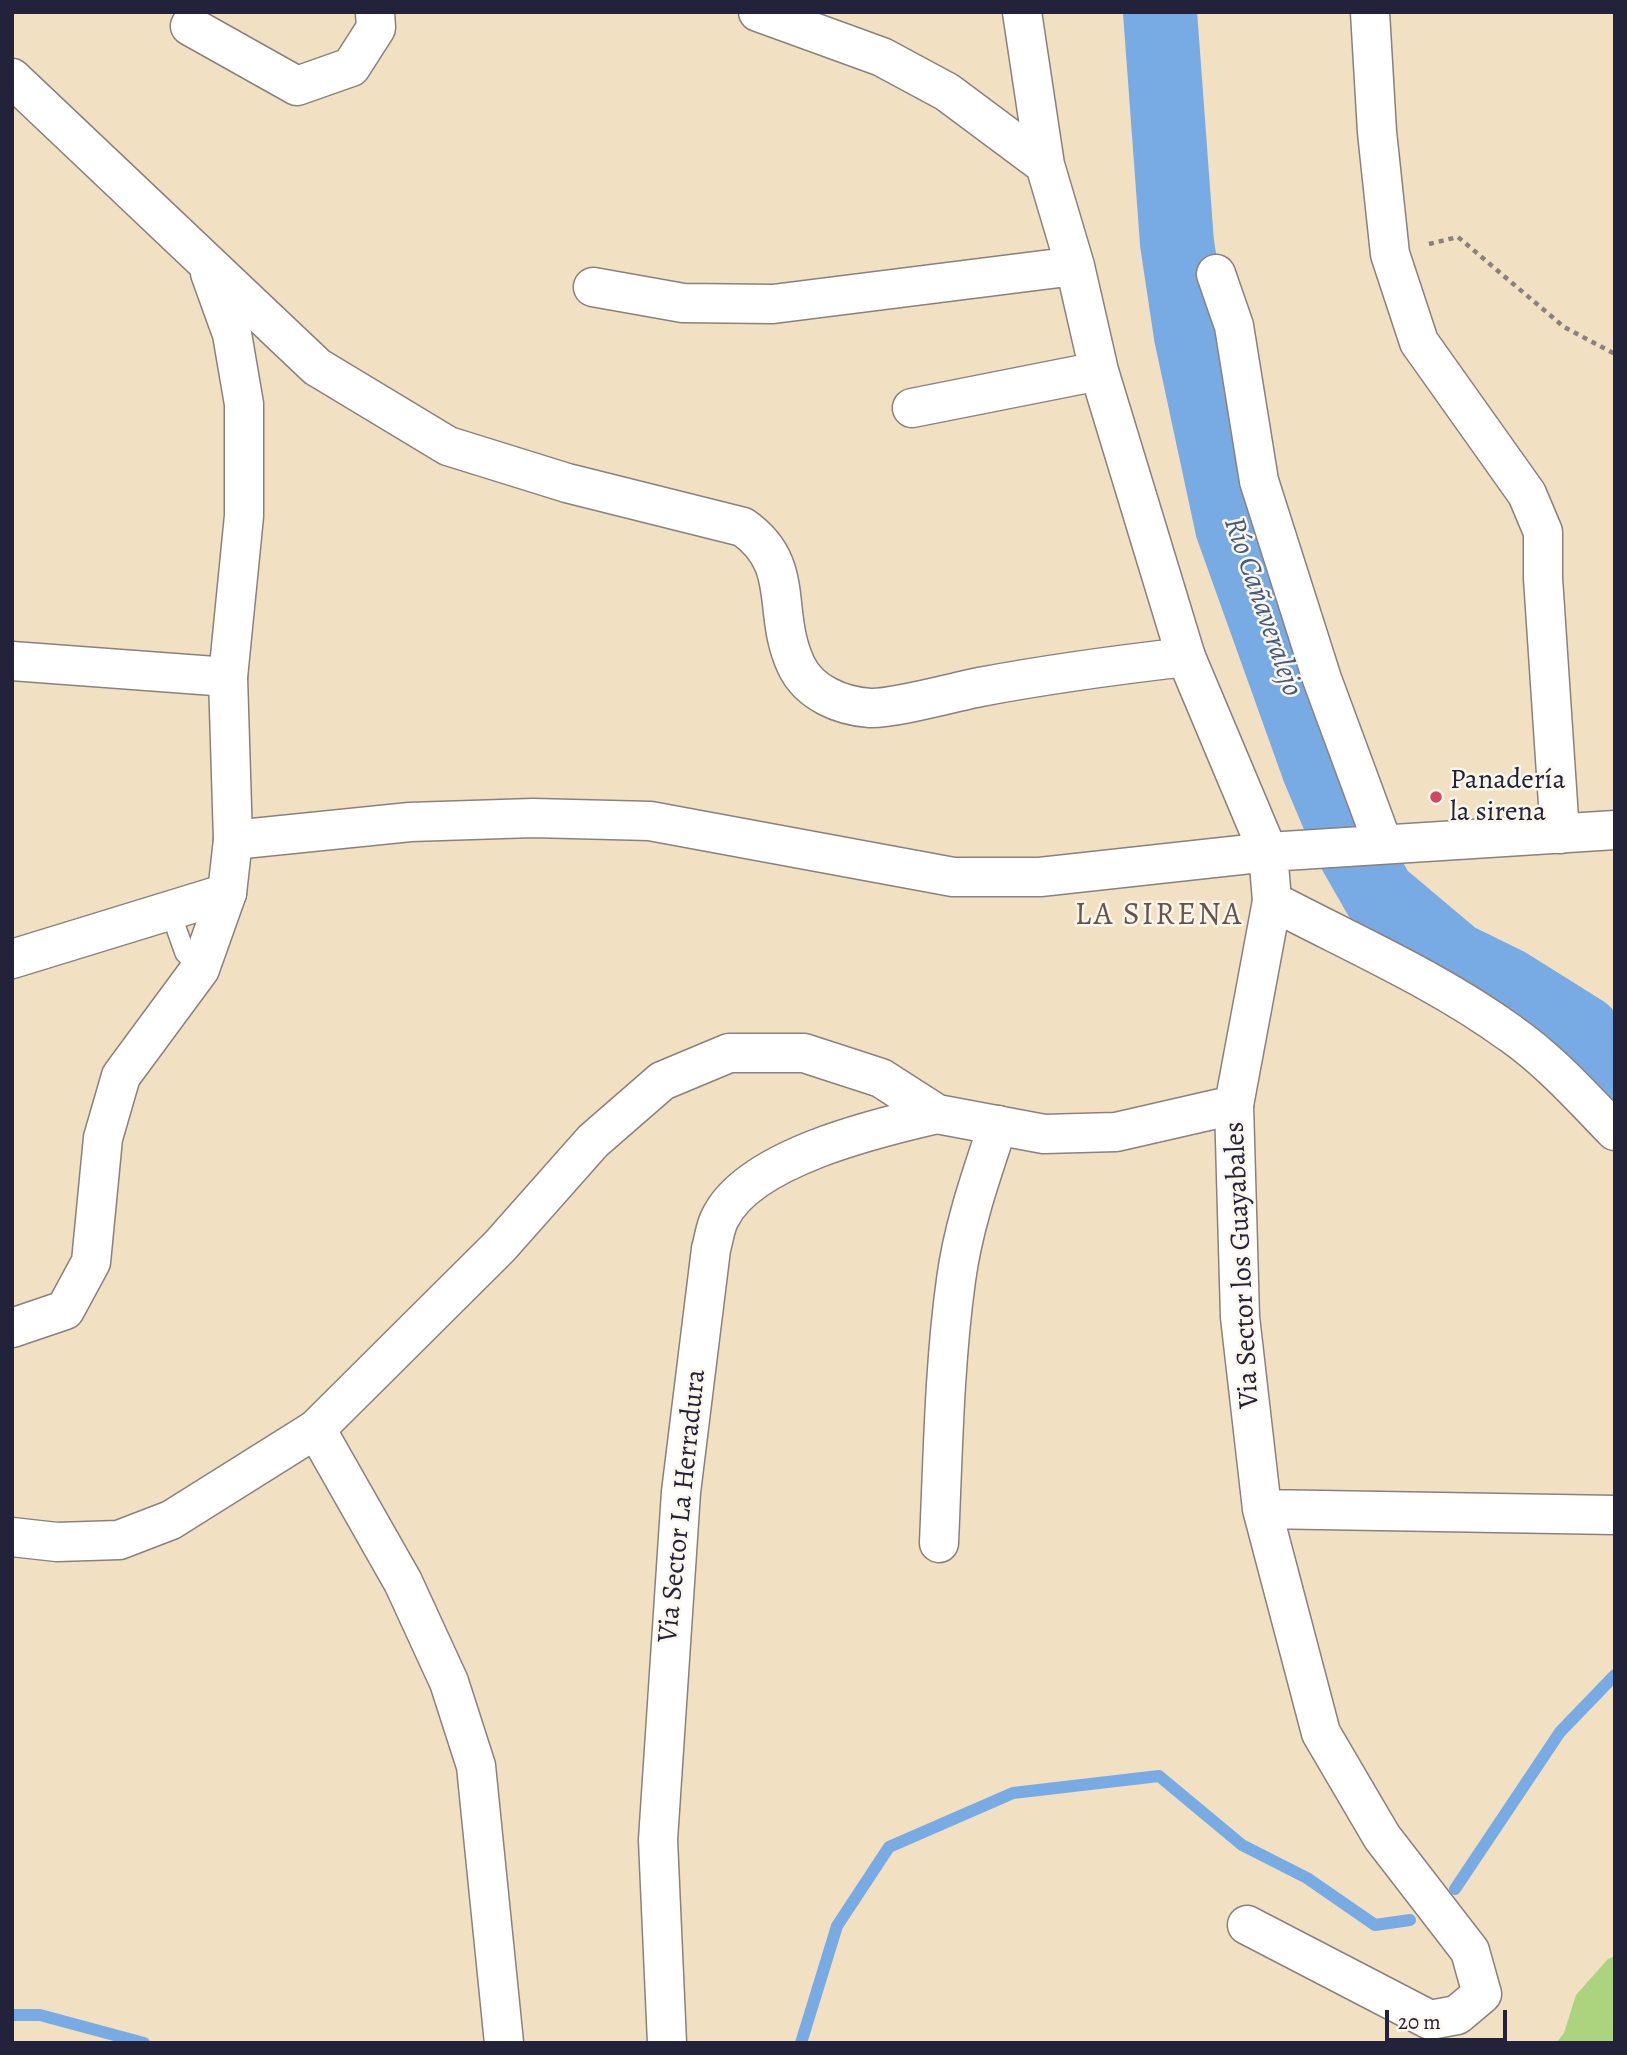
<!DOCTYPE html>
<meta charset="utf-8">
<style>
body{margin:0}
#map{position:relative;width:1627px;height:2055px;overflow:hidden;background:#f1e0c2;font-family:Alegreya,serif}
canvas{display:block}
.frame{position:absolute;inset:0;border:14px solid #22223b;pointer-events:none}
.scale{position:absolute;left:1385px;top:2010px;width:122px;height:32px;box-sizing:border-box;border:4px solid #22223b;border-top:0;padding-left:9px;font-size:21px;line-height:24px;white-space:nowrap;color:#22223b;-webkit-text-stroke:5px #fbf7ec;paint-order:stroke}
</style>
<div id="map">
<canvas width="1627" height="2055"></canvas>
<div class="frame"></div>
<div class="scale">20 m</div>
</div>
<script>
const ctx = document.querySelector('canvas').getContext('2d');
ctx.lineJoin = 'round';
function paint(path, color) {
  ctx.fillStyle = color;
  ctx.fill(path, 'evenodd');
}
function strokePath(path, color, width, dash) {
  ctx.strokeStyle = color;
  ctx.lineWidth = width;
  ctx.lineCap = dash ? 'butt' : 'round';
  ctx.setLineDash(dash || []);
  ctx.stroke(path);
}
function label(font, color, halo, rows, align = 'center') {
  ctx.font = font + ' Alegreya,serif';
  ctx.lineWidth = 5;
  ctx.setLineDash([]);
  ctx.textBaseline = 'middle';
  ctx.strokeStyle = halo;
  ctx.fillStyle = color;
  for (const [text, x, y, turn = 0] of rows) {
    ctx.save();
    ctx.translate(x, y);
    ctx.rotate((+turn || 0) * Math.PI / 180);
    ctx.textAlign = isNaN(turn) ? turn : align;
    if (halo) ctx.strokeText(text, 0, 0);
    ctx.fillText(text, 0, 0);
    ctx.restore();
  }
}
paint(new Path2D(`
 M1615,1956V2043H1556L1564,2033L1576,1995L1608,1959Z`), '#acd47e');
strokePath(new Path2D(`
 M1455,1889L1560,1732L1615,1675
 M12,2015H40L144,2043
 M801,2043L837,1926L889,1847L1013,1793L1159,1776L1242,1845L1307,1878L1375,1925L1410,1920`), '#78abe4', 12);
strokePath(new Path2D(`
 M1160,12L1177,243L1191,336L1232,527L1319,770L1351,846L1379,895L1455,959L1508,985L1583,1032L1615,1067`), '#78abe4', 74);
const service = new Path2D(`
 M169,908L185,953L200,969`);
const minor = new Path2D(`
 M758,12L882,57L947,92L1045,165
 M1022,12L1045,165L1075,266L1099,371L1186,657
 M1370,12L1377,132L1390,254L1419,342L1527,494L1543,532V578L1560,834
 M190,26L297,86L351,67L376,28L375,12
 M1216,274L1234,326L1259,481L1322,679L1383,844
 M593,287L683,303L773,304L1075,266
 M912,408L1099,371
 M12,661L228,677
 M233,840L410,822L533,818L650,821L953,877H1040L1268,852
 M1272,901C1352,943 1437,980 1510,1033C1549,1060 1582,1097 1615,1131
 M12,959L227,893
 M1234,1105L1240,1317L1262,1509L1321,1733L1382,1837L1470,1951L1482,1994L1457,2015L1430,2020L1247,1925
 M316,1429L403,1582L449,1682L476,1766L504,2043
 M1262,1509L1615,1515
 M939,1543C943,1455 944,1367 956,1280C963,1227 981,1176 998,1125
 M667,2043L658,1840L681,1492L711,1249C714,1239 715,1227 720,1218C749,1158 876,1128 937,1114`);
const tertiary = new Path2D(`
 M12,78L317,367L448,446L567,483L743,527C797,565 771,611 796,665C809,693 841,706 870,708C894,709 954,692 980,687C1049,674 1116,665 1186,657L1268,852L1272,901L1234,1105L1116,1132L1044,1134L937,1114L881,1078L804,1053H729L662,1081L593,1141L500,1246L316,1429L171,1520L119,1540L57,1542L12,1537
 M1268,852L1615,830
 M12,1328L65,1310L91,1262L103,1138L121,1076L200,969L227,893L233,840L228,677L244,516V404L232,334L210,273`);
strokePath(service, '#8a817e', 22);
strokePath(minor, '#8a817e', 41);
strokePath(tertiary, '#8a817e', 41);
strokePath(new Path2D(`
 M1429,244L1458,237L1564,327L1615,354`), '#8a817e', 4.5, [5, 5]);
strokePath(service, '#fff', 19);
strokePath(minor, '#fff', 38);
strokePath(tertiary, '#fff', 38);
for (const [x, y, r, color] of [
 [1436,797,7,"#d1495b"]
]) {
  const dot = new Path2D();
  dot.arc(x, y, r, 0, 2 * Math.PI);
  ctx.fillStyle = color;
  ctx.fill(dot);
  strokePath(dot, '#fbf7ec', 2.5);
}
label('28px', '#22223b', '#fbf7ec', [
 ["Panadería",1450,781],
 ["la sirena",1450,813]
], 'left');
label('28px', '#22223b', '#fbf7ec', [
 ["Via Sector los Guayabales",1243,1265,-93],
 ["Via Sector La Herradura",683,1506,-84]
]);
label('italic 30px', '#44597f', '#fbf7ec', [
 ["Río Cañaveralejo",1262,607,71]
]);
ctx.letterSpacing = '2px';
label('32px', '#69534d', '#fbf7ec', [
 ["LA SIRENA",1159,916]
]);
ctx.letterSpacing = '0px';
</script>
